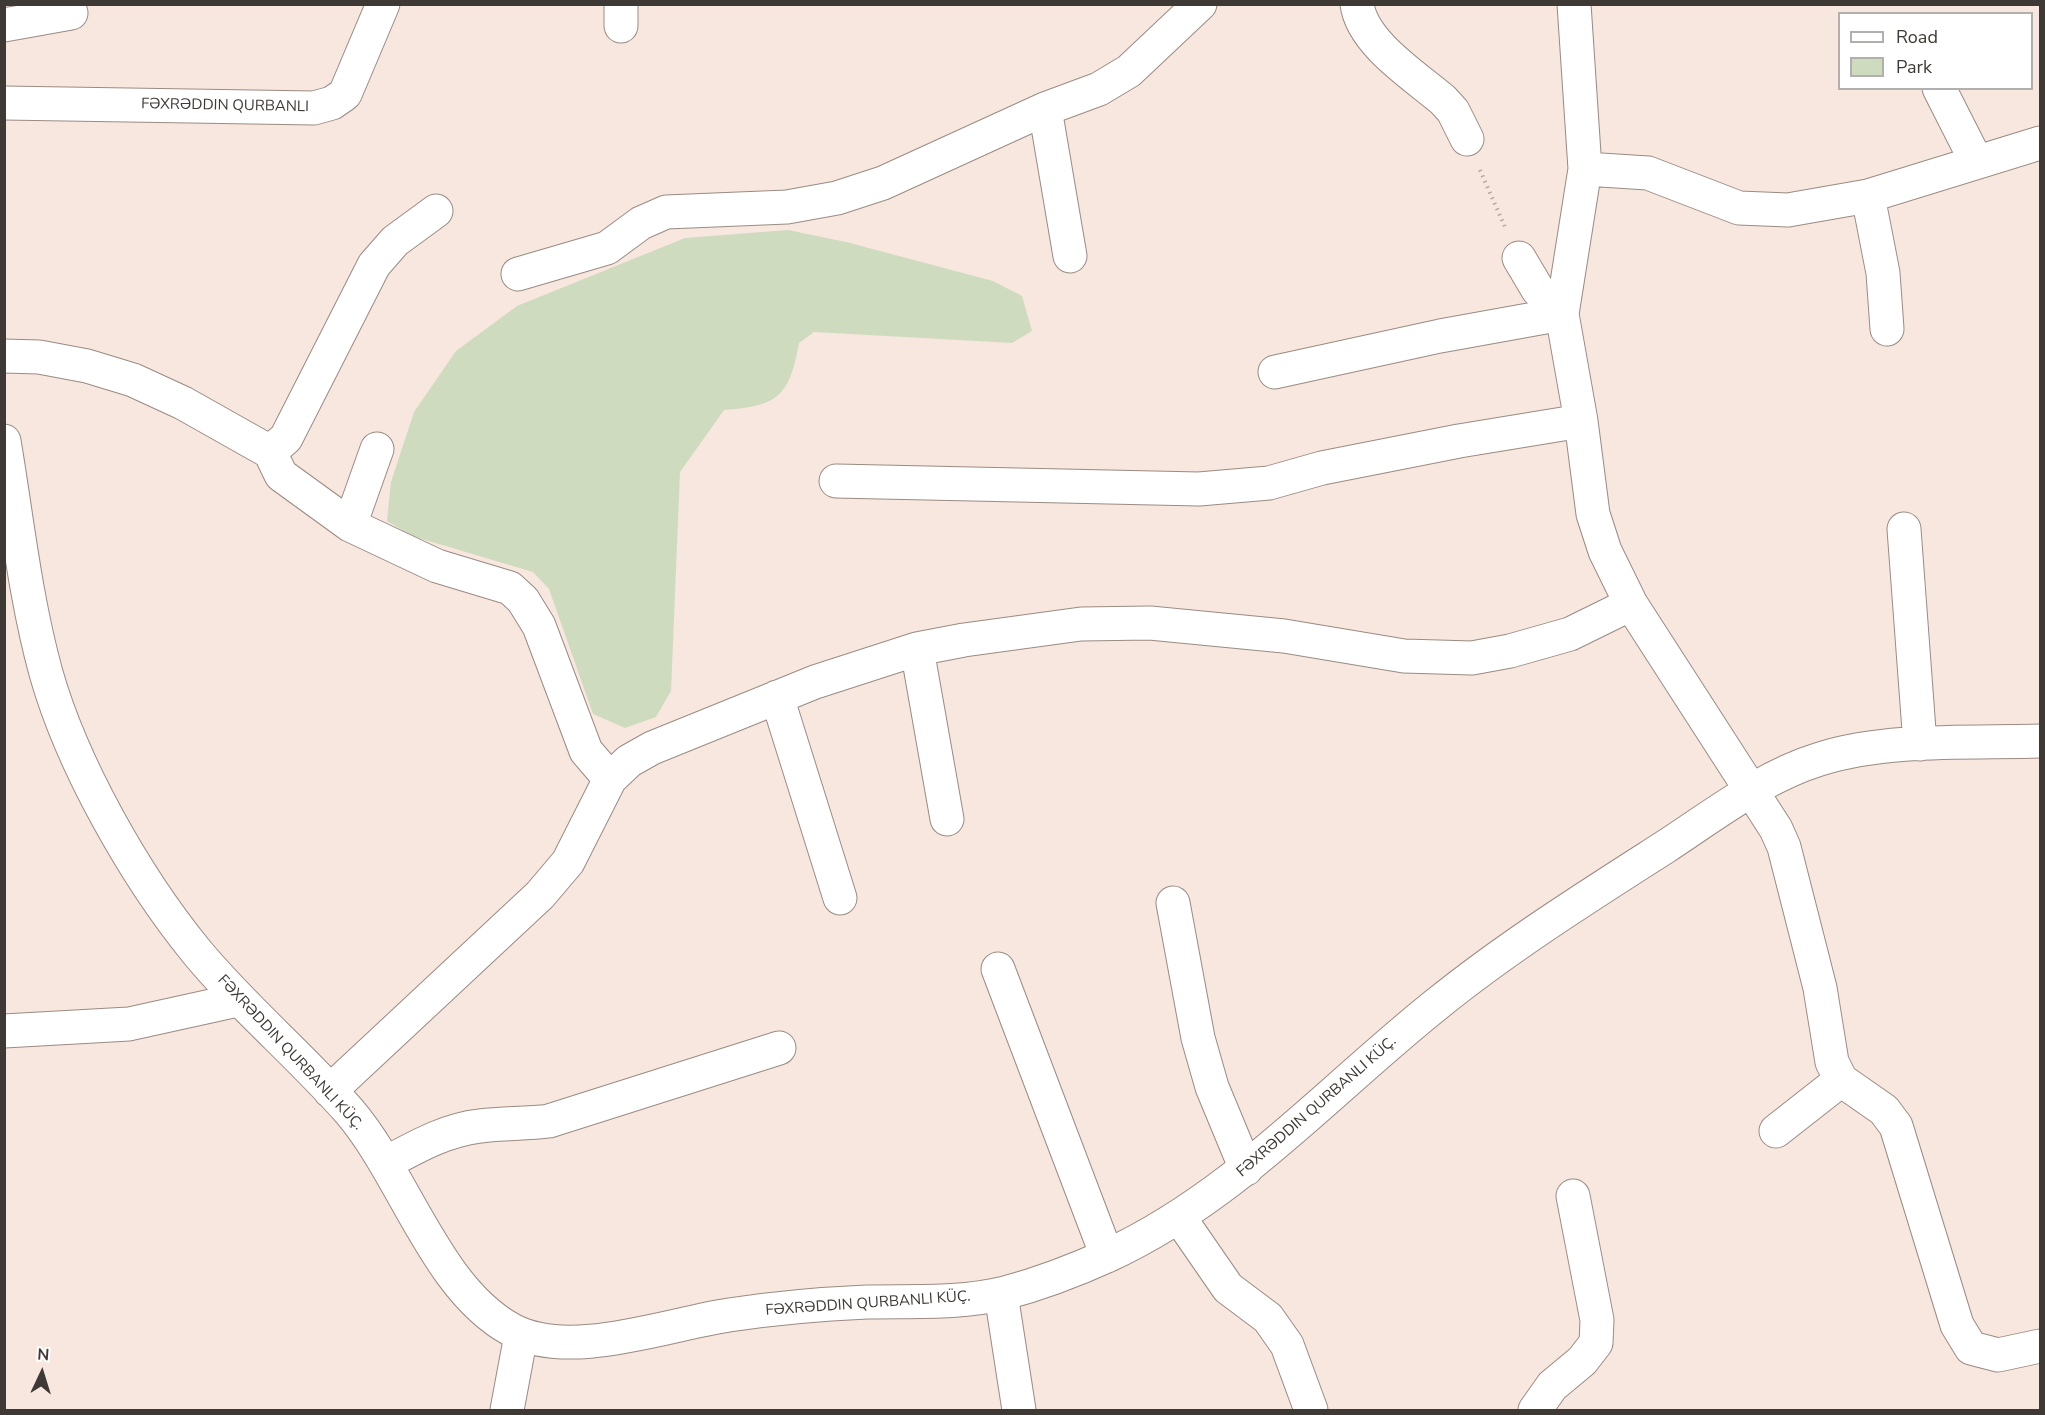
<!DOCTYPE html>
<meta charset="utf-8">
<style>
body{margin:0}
#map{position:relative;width:2045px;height:1415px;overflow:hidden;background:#f7e7de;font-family:"Nunito Sans",sans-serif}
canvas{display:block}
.frame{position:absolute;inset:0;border:6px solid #3f3935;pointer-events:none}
.legend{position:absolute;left:1838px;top:12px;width:195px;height:78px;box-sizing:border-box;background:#fff;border:2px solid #b2b0ae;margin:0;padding:8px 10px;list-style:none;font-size:18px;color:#3f3935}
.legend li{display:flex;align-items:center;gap:12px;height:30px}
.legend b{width:30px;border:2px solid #b2b0ae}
.north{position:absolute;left:12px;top:1343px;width:60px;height:60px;-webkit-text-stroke:4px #fff;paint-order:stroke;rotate:4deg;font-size:16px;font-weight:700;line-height:24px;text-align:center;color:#3f3935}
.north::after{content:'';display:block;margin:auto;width:21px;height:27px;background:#3f3935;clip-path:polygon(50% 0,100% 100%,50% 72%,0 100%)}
</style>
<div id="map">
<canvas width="2045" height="1415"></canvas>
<div class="frame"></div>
<ul class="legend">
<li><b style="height:8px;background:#fff"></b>Road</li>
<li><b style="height:16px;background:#cfdbbe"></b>Park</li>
</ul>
<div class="north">N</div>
</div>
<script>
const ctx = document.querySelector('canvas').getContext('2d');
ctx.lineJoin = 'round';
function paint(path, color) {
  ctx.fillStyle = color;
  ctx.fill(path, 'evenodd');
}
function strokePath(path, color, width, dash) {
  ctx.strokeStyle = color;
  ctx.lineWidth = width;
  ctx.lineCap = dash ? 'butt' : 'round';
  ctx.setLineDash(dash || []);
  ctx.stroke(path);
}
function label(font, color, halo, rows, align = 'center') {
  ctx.font = font + ' "Nunito Sans",sans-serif';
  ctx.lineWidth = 6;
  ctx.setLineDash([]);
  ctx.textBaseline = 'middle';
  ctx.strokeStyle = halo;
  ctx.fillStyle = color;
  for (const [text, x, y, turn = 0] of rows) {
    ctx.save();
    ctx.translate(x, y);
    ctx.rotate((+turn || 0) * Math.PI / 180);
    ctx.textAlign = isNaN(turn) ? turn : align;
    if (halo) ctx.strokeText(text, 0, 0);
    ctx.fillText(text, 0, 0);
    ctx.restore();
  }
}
paint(new Path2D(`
 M788,230L846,242L993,281L1022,296L1032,331L1012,343L814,332L799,343C789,397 778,406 724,410L680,472L671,691L656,717L625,728L593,714L549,589L533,572L412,536L387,521L391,482L414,412L456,351L517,306L685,238Z`), '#cfdbbe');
const minor = new Path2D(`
 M1357,4C1362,43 1415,76 1443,100L1453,111L1467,139
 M1574,4L1585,169L1562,314L1581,421L1593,514L1605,551L1631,604L1776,829L1784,847L1820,988L1832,1062L1841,1080L1884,1110L1896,1126L1957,1325L1971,1348L1998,1355L2040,1346
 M4,25L71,13
 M621,26V4
 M1939,88L1976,161
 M4,103L314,108L332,103L345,94L383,4
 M1045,109L1070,256
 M1585,169L1648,173L1739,208L1788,210L1868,196L2040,143
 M1868,196L1883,273L1887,329
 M1519,258L1538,290L1562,314
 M518,274L607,248L641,223L666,212L787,207L837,198L883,183L1045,109L1099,89L1129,71L1200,4
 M4,356L39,357L87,366L133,380L183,403L270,452L281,475L350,525L437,566L510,588L523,600L539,626L586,751L610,779
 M1275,372L1440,336L1562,314
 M4,441C17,518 25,597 46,673C72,765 135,876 196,951C243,1008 300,1055 349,1111C405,1176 436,1289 512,1330C570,1361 668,1324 729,1315C775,1308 821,1304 867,1302C913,1301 960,1304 1005,1293C1039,1284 1076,1270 1109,1255C1236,1196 1329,1090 1437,1004C1509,946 1587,897 1665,847C1714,815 1764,776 1820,759C1886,738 1972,743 2040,741
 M270,452L286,438L374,265L395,241L436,211
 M836,481L1199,489L1269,483L1322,468L1459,441L1581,421
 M350,525L377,449
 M1904,529L1920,744
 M917,649L947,819
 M777,697L840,898
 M1173,903L1198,1038L1212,1087L1246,1169
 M998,969L1107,1256
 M4,1031L129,1024L238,1000
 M330,1091L540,895L568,862L610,779L629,761L652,748L815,682L917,649L964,640L1081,624L1150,623L1284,636L1404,656L1472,658L1510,651L1570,634L1631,604
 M1776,1131L1841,1080
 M386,1163C416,1147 445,1130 480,1126C503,1123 526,1124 549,1121L779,1048
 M1179,1217L1228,1288L1268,1318L1287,1345L1311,1410
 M1001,1294L1019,1410
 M507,1410L521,1335
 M1535,1410L1552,1386L1582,1361L1596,1343L1597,1320L1573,1196`);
strokePath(minor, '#9a8b83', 35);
strokePath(new Path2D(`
 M1480,170L1505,227`), '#b6a9a2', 4, [1.5, 4.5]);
strokePath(minor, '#fff', 33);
label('15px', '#3f3935', '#fff', [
 ["FƏXRƏDDIN QURBANLI",225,106,1],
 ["FƏXRƏDDIN QURBANLI KÜÇ.",290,1053,47],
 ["FƏXRƏDDIN QURBANLI KÜÇ.",1317,1107,-41],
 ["FƏXRƏDDIN QURBANLI KÜÇ.",868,1304,-4]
]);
</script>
